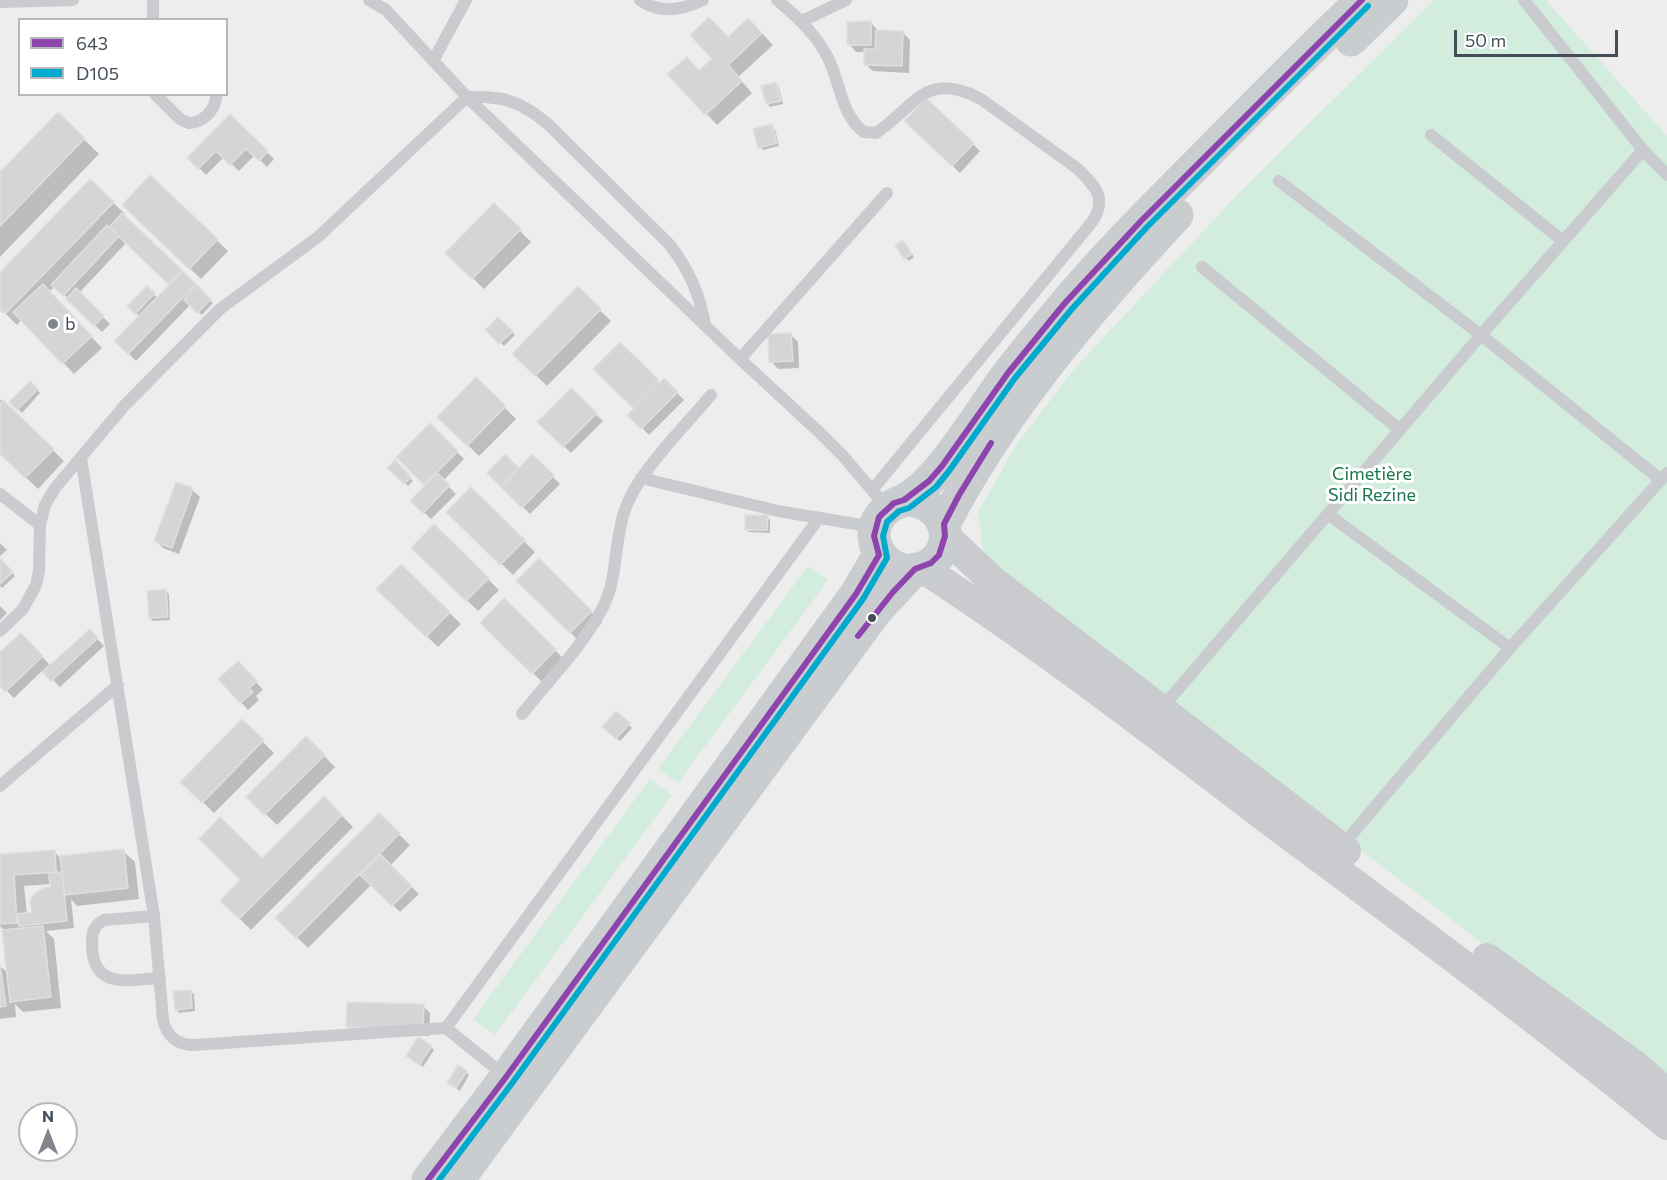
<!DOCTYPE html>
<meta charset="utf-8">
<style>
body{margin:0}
#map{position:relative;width:1667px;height:1180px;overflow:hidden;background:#eeeded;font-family:Commissioner,sans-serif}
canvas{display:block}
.legend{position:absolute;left:18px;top:18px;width:210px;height:78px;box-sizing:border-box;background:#fff;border:2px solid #b5b8bc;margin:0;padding:8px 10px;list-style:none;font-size:18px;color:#454e58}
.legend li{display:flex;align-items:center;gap:12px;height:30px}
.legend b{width:30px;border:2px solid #b5b8bc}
.north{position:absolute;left:18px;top:1102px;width:60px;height:60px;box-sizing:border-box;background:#fff;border:2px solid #b5b8bc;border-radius:50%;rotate:0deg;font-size:16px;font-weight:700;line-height:24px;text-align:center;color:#454e58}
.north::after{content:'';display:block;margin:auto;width:21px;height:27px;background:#80868c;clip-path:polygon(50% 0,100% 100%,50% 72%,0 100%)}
.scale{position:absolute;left:1454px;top:30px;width:164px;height:27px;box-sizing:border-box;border:3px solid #454e58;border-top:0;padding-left:8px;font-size:18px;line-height:21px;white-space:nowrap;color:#454e58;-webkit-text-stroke:4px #fff;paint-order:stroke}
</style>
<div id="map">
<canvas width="1667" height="1180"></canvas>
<ul class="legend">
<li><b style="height:8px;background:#8e44ad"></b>643</li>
<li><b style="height:8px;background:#00a9ce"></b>D105</li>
</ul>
<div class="north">N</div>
<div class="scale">50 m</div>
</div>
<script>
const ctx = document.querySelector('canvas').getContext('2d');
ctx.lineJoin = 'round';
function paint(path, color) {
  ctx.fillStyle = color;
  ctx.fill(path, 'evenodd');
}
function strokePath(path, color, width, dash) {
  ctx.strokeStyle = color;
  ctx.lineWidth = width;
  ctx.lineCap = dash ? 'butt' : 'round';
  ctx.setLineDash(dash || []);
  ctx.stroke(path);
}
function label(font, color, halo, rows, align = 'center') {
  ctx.font = font + ' Commissioner,sans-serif';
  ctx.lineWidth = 6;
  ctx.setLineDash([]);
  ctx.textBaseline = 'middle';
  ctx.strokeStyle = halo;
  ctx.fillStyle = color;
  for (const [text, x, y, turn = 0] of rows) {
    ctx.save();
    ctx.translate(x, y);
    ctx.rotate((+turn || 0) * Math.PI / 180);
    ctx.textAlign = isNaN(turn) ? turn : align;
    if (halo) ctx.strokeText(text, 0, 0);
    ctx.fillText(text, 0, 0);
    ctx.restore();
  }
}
paint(new Path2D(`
 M1434,0H1546L1667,136V1086L984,559L978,512L1016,445L1075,368L1239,193Z
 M808,566L828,580L678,783L658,769Z
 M650,779L672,795L495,1035L473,1019Z`), '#d2ecde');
paint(new Path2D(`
 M871,23L878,30L902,32L910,40L909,73L873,71L865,64L866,52H856L849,44Z
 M760,31L773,45L738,77L752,93L717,125L669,74L700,72L714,59L728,39Z
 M775,84L779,87L783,104L770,107L767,103Z
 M58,114L99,154L0,257V174Z
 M230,116L274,159L267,167L255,155L239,171L224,157L206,175L189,158Z
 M771,126L775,129L779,146L763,150L760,147Z
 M913,129L973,144L980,151L960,173Z
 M151,177L228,251L201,279L124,205Z
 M90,181L125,214L123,216L213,303L202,315L191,304L136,361L116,341L140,317L129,306L147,288L158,298L171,285L127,242L79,293L110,324L102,332L55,286L49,292L102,348L74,374L22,319L17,325L0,308V274Z
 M494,205L531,242L484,289L447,253Z
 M906,245L914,257L909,261L906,258Z
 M578,289L611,321L547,386L514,354Z
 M498,319L515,335L504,346L487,330Z
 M790,334L798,342L799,368L778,369L771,361Z
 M620,344L660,384L664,380L684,400L649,435L629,415L635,409L595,369Z
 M476,379L516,419L479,456L439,417Z
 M30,383L40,393L22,413L11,402Z
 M571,390L603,421L571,453L539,422Z
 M0,399L64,461L38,489L0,453Z
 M430,425L464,459L443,481L456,494L431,519L412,501L427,486L398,457Z
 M533,457L560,484L530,514L489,473L519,470Z
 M394,462L413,481L408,486L389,468Z
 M177,484L192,490L200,497L179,554L163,548L156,541Z
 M471,489L535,552L513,575L448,512Z
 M767,516L770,520V533L749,532L746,529Z
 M434,526L499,590L478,611L413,548Z
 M0,543L7,550L0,556Z
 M0,559L15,576L2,588L0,586Z
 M539,560L602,623L582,644L518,581Z
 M401,566L461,624L438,647L378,589Z
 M166,591L169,594L170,620L153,621L150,618Z
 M504,600L566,661L544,684L482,623Z
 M0,606L7,613L0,620Z
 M90,631L104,646L60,687L43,670L14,698L0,684V654L21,635L51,666Z
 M246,670L263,690L256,696L259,700L248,710L220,679Z
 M616,713L632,728L620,741L604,727Z
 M242,721L274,753L214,813L182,782Z
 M306,738L335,767L277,825L248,797Z
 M324,798L353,827L251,930L222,901Z
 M379,815L410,845L390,866L419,894L400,912L372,884L308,948L277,918Z
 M54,851L60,858L123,851L135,862L139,899L77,906L71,899L74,928L46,931L54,939L61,1008L23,1012L15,1004L16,1017L0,1019V966L9,974L4,930L0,926V856ZM51,884L52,888L33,913L27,914L24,886Z
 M190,991L194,994L195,1011L179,1013L176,1009Z
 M423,1006L430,1013L429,1036L355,1033L348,1026Z
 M431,1047L434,1050L423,1067L411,1059Z
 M466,1072L469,1075L460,1091L449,1083Z`), '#0003');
const building = new Path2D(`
 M709,17L728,37L748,18L762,33L728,65L742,81L705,115L667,74L687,57L699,70L712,59L690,35Z
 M871,21V45H847V22Z
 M876,30L903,31L902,66L864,65V49H875Z
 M776,82L781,101L766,104L761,86Z
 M926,98L974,143L952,166L904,121Z
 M58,112L85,138L0,226V172Z
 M230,114L268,151L259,161L246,149L230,165L216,151L198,169L187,158Z
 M772,124L777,143L758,148L753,129Z
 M150,175L218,239L189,269L122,205Z
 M90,179L114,202L5,314L0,310V272Z
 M494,203L521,229L472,279L445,253Z
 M122,213L182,270L168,284L109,227Z
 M107,225L119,236L63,296L51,285Z
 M903,240L912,254L904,259L895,245Z
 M183,271L196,284L128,354L114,341Z
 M43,284L92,336L62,364L13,312Z
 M197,285L211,299L197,313L184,300Z
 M147,286L155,293L135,314L127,306Z
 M578,286L601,309L535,376L512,354Z
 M76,288L104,316L94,326L66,299Z
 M498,317L513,331L499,344L485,330Z
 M791,333L793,361L769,362L768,334Z
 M620,342L659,380L632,407L593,369Z
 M476,377L506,406L467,446L437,417Z
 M664,378L678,392L641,429L627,415Z
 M30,381L38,389L17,410L9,402Z
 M571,388L597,413L563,447L537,422Z
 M3,400L54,449L25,478L0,454V404Z
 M430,423L458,451L424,485L396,457Z
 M505,454L519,468L501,487L487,473Z
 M532,454L554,475L522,508L501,487Z
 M395,460L411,477L404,484L387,468Z
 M437,473L450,485L423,513L410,501Z
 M176,482L193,488L172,548L154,541Z
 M471,487L525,540L500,565L446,512Z
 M745,515H768L767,530H745Z
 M434,524L489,578L466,601L411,548Z
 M0,558L13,572L0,584Z
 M539,558L592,611L570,633L516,581Z
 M401,564L450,612L426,637L376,589Z
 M166,589L168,617L149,618L147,591Z
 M504,598L556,649L532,674L480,623Z
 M90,629L98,638L51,681L42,672Z
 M21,633L43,656L5,692L0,686V652Z
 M238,661L257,681L249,688L253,692L240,703L218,679Z
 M616,711L630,723L616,739L602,727Z
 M242,719L264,740L202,803L180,782Z
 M306,736L325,755L264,815L246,797Z
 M324,796L342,815L239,919L220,901L240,880L199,839L220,817L262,858Z
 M379,813L400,833L296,938L275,918Z
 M124,849L128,888L65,895L60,856Z
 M55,850L56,872L14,875L17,923L0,924V854Z
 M380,854L412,886L392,906L360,875Z
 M62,872L67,921L19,926L17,914L32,912L30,901L33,895L43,888L50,887L49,873Z
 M43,926L51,997L10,1002L2,930Z
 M0,964L6,1006L0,1007Z
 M191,990L192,1008L175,1010L173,991Z
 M347,1002L424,1004L423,1029L346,1027Z
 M418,1037L432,1046L419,1065L406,1056Z
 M458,1065L467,1071L456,1088L447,1083Z`);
paint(building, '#d5d5d7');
strokePath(building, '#dfdfe0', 1.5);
strokePath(new Path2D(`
 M153,0V20
 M369,0L386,10L467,97L740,359L819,432L843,456L877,496
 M640,0C660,14 683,10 703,0
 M777,0C797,17 815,33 827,56C840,80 841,116 864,132L876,133C916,106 925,70 981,99L1078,169C1095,186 1108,199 1092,222L873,489
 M1524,0L1643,150L1667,175
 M0,2L73,0
 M802,21L846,0
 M433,61L466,0
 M155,94L180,119L189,123C203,123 217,109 216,94
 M1431,135L1563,241
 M1279,181L1481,335L1661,480
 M1202,267L1400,430
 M740,359L887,193
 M81,458L154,916L163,1020C167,1037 178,1045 194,1045L446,1028
 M641,478L778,511L874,527
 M0,494L40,525
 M1329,515L1510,648
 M0,631L23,609L36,585L39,571L40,525L45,505L55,488L125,405L220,309L318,237L467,97H485L503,99L520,105L535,114L549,125L669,244C689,269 700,294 705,325
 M1161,709L1481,335L1643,150
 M522,714C549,680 582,647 602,609C619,578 613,540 626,507C640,470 685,426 711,395
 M0,786L118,685
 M1340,848L1510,648L1667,473
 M154,916L104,920C93,926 92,933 92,944C92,990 128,980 160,978
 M504,1075L446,1028L819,518`), '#c9cbce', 12);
strokePath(new Path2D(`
 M945,536L994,582L1346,851
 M922,568C1047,649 1166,742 1285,832C1414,928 1543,1023 1667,1125
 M1487,958L1636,1066L1667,1093`), '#c9cbce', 30);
strokePath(new Path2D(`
 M1351,40L1392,0
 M904,500C950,500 960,553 922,568C890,580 860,542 881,515C888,506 895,504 904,500C918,493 931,479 941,467C965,438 985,405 1007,375C1025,351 1045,328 1064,305C1106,255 1152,209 1198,163C1252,108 1306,53 1362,0
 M944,524C1004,408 1089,310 1177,215
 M428,1180L506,1077L856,594L879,555
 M458,1180L876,611L915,569`), '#cacdcf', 33);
strokePath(new Path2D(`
 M858,636L893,592L915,569L931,563L939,555L945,536L944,524L959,495L991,443
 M428,1180L506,1077L856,594L879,555L874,536L879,517L894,503L904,500L929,481L942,466L1008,373L1064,304L1141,221L1362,0`), '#8e44ad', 6);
strokePath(new Path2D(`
 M439,1180L513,1082L863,599L887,558L883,536L887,522L899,511L909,508L936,487L949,471L1015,378L1071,310L1147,227L1368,6`), '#00a9ce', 6);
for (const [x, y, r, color] of [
 [53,324,6,"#80868c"],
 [872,618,5,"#454e58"]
]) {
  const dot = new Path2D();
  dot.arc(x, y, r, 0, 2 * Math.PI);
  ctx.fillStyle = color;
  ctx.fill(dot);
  strokePath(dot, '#fff', 2);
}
label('18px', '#454e58', '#fff', [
 ["b",65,324]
], 'left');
label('18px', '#1a754e', '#fff', [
 ["Cimetière",1372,474],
 ["Sidi Rezine",1372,495]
]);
</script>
